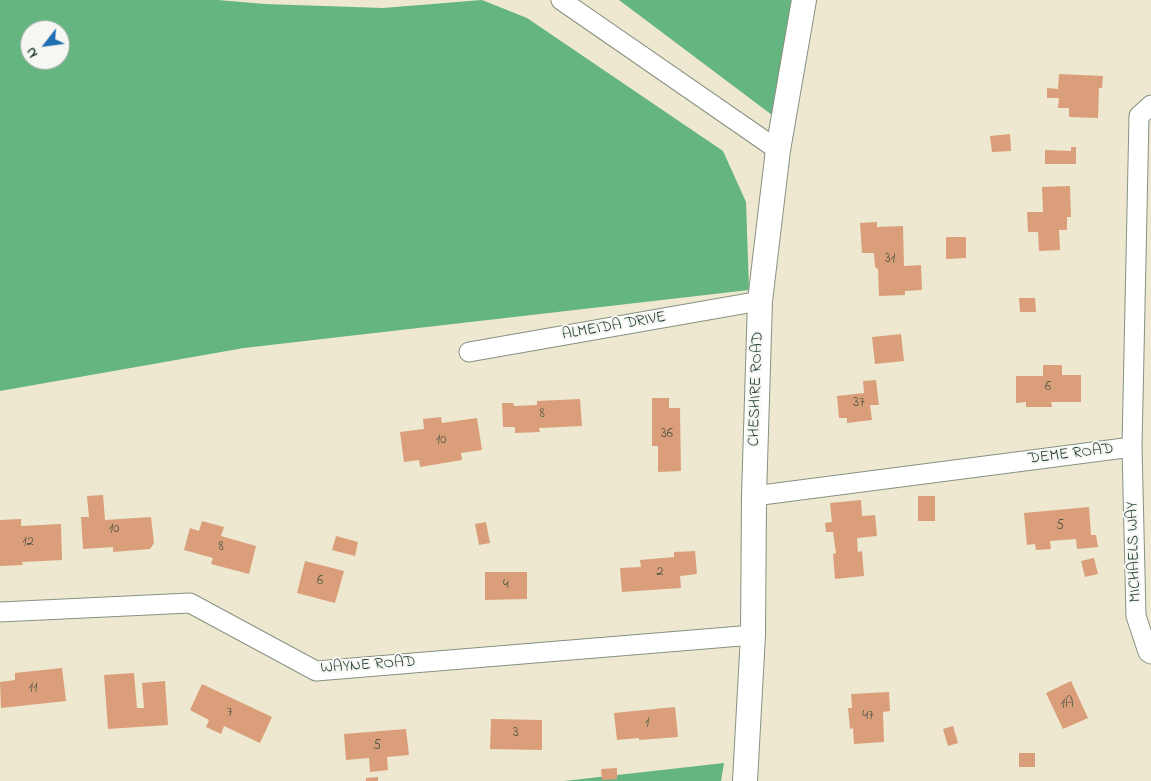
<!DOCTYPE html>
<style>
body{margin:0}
#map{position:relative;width:1151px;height:781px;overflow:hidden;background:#ede8cf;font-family:"Indie Flower",sans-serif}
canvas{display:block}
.north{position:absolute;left:20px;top:20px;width:50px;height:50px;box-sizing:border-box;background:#f6f6f2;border:1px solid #a0aca6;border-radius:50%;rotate:240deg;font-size:14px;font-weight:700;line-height:20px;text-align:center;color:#1f3d34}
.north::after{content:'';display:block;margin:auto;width:18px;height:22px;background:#1f6fb2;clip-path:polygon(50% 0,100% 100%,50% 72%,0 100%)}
</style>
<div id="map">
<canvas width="1151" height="781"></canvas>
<div class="north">N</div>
</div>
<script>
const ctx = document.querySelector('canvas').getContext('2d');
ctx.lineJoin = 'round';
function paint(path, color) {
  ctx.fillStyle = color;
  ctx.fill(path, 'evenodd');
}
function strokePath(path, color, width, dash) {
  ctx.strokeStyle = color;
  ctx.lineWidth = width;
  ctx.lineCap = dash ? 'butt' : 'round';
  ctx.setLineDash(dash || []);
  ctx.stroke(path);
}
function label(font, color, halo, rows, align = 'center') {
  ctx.font = font + ' "Indie Flower",sans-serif';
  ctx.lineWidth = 4;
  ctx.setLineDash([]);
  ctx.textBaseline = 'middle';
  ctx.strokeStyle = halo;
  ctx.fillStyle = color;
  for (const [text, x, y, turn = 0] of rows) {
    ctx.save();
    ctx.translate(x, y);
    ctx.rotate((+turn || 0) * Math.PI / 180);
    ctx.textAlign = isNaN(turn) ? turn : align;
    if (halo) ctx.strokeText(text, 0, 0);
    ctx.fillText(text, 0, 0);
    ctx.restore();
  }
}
paint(new Path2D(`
 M0,0H218L265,4L383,8L482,0L527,18L723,151L746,202L749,290L244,348L0,391ZM30,30H60V60H30Z
 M619,0H794L772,115Z
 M724,763L721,781H564Z`), '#65b580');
paint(new Path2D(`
 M1059,74L1103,76L1102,88H1099L1098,118L1069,117V108H1058L1059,98H1047V88L1058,89Z
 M1010,134L1011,151L992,152L990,136Z
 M1071,147H1076V164H1045V150L1071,151Z
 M1070,186L1071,217H1067V230H1059L1060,250L1039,251L1038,232H1028L1027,212H1043L1042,187Z
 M877,222V227L903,226L904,266L921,265L922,290L905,291V295L879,296L878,269L875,267L874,253H862L860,223Z
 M946,237H966V258L946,259Z
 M1019,298H1035L1036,312H1020Z
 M901,334L904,361L875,364L872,337Z
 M1043,365H1062V375H1081V402H1051L1052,407H1026V402L1016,403V376H1043Z
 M876,380L879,405H870L872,420L847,423V418H839L837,396L864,393L863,381Z
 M652,398H669V408H680L681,471L658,472V446H652Z
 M580,399L582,426L539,428L540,432L515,433V427H503L502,403H513L514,406L537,405V401Z
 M441,417L442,423L477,418L482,450L461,453L462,460L420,467L419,460L404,462L400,432L424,429L423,419Z
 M103,495L105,520L151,517L154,543L150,549L113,552V547L83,549L81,517H89L87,496Z
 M918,496H935V521H918Z
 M861,500L862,516L875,515L877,536L857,538L858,552L862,551L864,576L835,579L833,554L836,553L833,532H826L825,523L832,522L830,503Z
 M1089,507L1091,535H1096L1098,547L1077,549L1076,539L1050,541L1051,549L1036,550L1035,544L1027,545L1024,513Z
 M21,519V526L61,524L62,560L22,562L23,565L0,566V520Z
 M202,521L224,527L221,536L256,546L249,574L211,564L213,558L184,550L190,528L199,531Z
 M486,522L490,543L479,545L475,524Z
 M336,536L358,542L355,556L332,550Z
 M695,551L697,574L680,576L681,588L622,592L620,568L641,567L640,560L674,557V552Z
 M1094,558L1098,574L1085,577L1081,561Z
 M305,561L344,571L335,603L297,593Z
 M485,572H527V599L485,600Z
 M62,668L66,701L1,708L0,682L15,680V673Z
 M134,673L137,708H144L142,683L165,681L168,725L108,729L104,675Z
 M1071,681L1088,718L1063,729L1046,693Z
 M202,684L272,717L260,743L224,726L221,734L206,727L209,720L190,710Z
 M889,692L890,711L883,712L884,742L854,744L853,728L850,729L848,708H852L851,694Z
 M675,707L678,737L639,740V738L617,740L614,713Z
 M491,719L542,720V750L490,749Z
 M953,726L958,743L948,746L943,729Z
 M406,729L409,755L387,757L388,770L370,772L369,758L346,760L344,734Z
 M1019,753H1035V767H1019Z
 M617,768V779L602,780L601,769Z
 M378,777V781H366V778Z`), '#da9f7a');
const minor = new Path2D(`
 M561,0L778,150
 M1151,105L1139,116L1132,447L1136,616L1148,652L1151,654
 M469,352L760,301
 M754,496L1132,447
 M0,612L190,603L316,671L753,635`);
const tertiary = new Path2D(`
 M745,781L753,635L754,496L760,301L778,150L804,0`);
strokePath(minor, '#869282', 21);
strokePath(tertiary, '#869282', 26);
strokePath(minor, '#fff', 19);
strokePath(tertiary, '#fff', 24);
label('14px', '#4e5646', null, [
 ["31",890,260],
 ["6",1048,388],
 ["37",859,404],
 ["8",542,415],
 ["36",667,435],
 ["10",441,441],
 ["5",1060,527],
 ["10",114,530],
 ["12",28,543],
 ["8",221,548],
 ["2",660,573],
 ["6",320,582],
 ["4",506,586],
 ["11",33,689],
 ["1A",1067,705],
 ["7",230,714],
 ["47",868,717],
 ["1",647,724],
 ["3",516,734],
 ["5",377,747]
]);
label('16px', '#1f3d34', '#f6f6f2', [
 ["ALMEIDA DRIVE",614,327,-10],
 ["CHESHIRE ROAD",757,389,-88],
 ["DEME ROAD",1071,455,-7],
 ["MICHAELS WAY",1135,552,-92],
 ["WAYNE ROAD",368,666,-4]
]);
</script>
